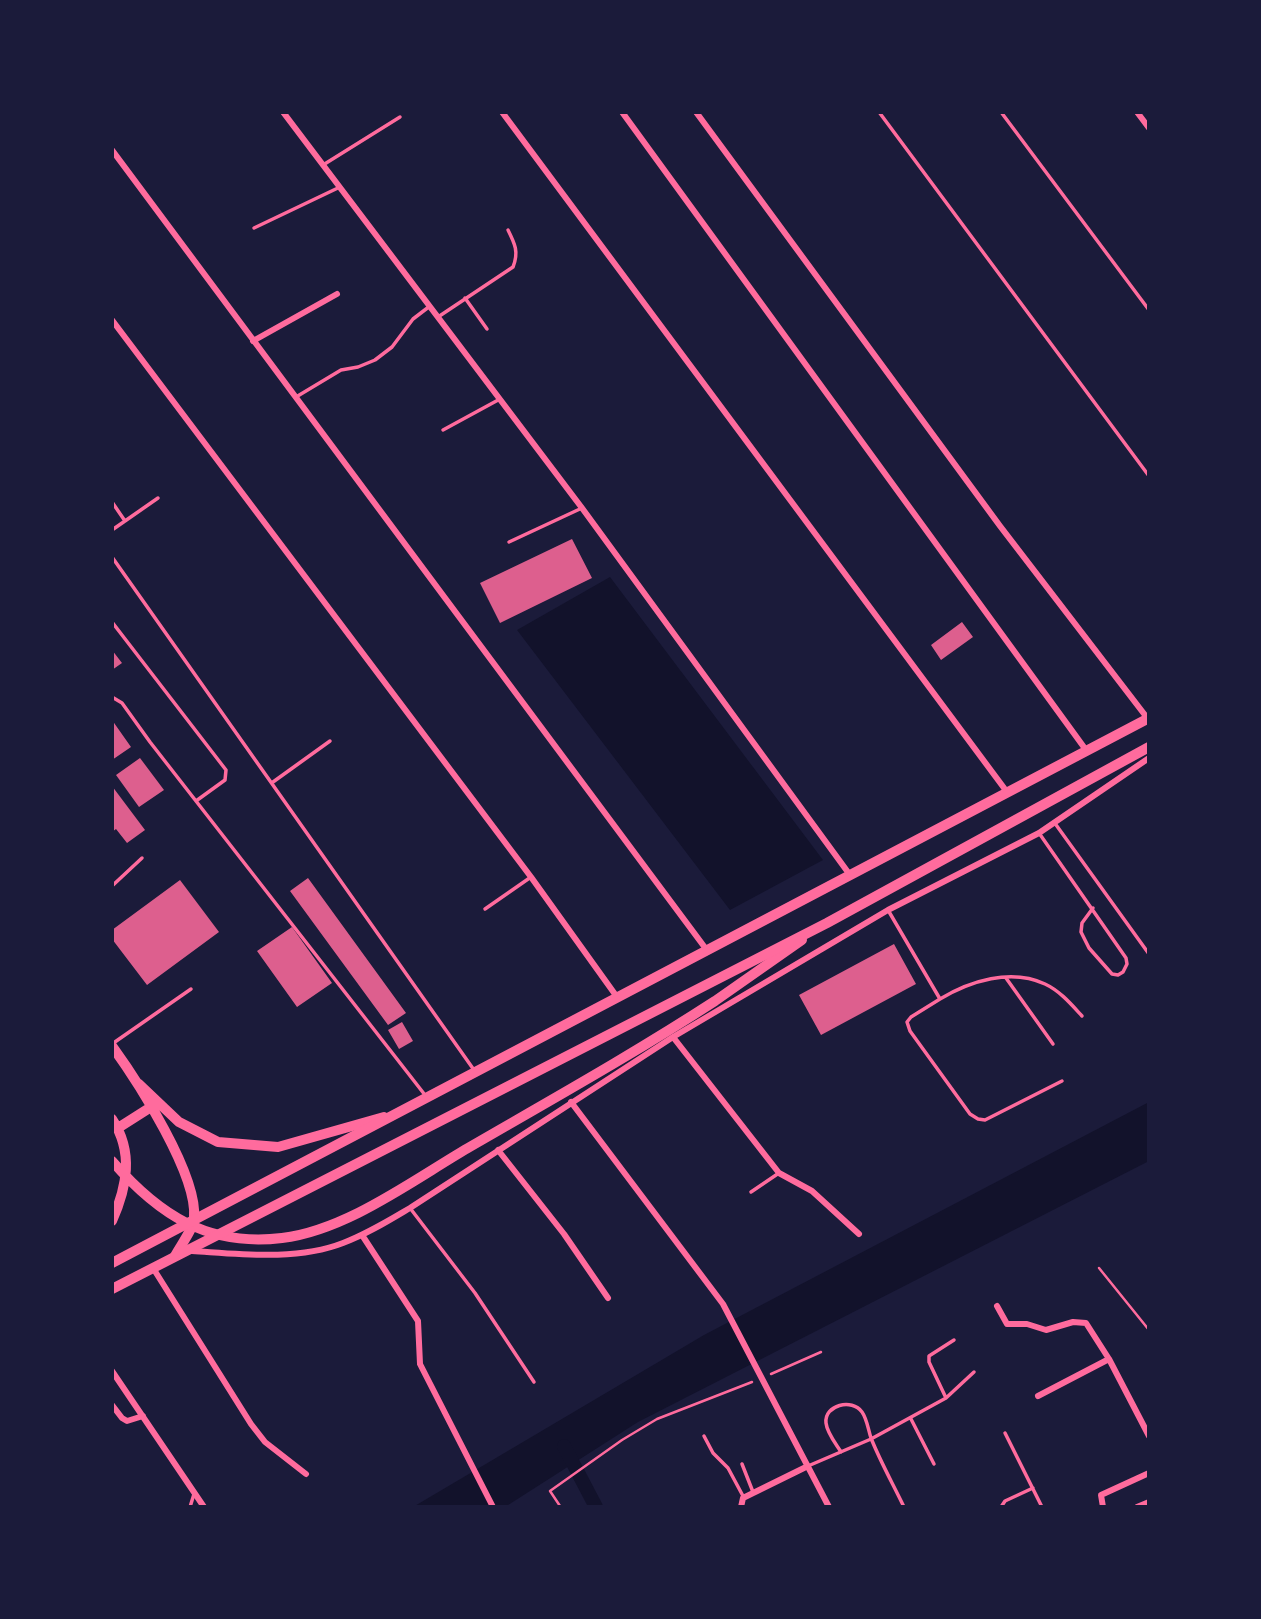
<!DOCTYPE html>
<style>
body{margin:0}
#map{position:relative;width:1261px;height:1619px;overflow:hidden;background:#1b1b3a;font-family:"Crimson Pro",serif}
canvas{display:block}
.frame{position:absolute;inset:0;border:114px solid #1b1b3a;pointer-events:none}
</style>
<div id="map">
<canvas width="1261" height="1619"></canvas>
<div class="frame"></div>
</div>
<script>
const ctx = document.querySelector('canvas').getContext('2d');
ctx.lineJoin = 'round';
function paint(path, color) {
  ctx.fillStyle = color;
  ctx.fill(path, 'evenodd');
}
function strokePath(path, color, width, dash) {
  ctx.strokeStyle = color;
  ctx.lineWidth = width;
  ctx.lineCap = dash ? 'butt' : 'round';
  ctx.setLineDash(dash || []);
  ctx.stroke(path);
}
paint(new Path2D(`
 M610,577L823,860L730,910L517,630Z
 M1149,1102V1161L638,1422L505,1507H413L704,1335Z`), '#12122b');
strokePath(new Path2D(`
 M564,1446L596,1507`), '#12122b', 14);
paint(new Path2D(`
 M572,539L592,578L500,623L480,583Z
 M962,622L973,637L941,660L931,645Z
 M112,650L122,663L112,670Z
 M112,720L131,747L112,760Z
 M140,758L164,790L139,807L116,775Z
 M112,786L145,830L127,843L116,829L112,832Z
 M308,878L406,1013L388,1025L290,891Z
 M180,880L219,932L147,985L112,939V930Z
 M292,927L332,983L297,1007L257,951Z
 M894,944L916,984L821,1035L799,995Z
 M402,1022L413,1041L399,1049L388,1030Z`), '#dd5f8e');
strokePath(new Path2D(`
 M1099,1268L1149,1330
 M771,1374L821,1352
 M560,1506L550,1491L622,1440L657,1419L752,1382`), '#ff6b9d', 2.5);
strokePath(new Path2D(`
 M879,112L1149,476
 M1001,112L1149,310
 M323,165L400,117
 M254,228L340,187
 M465,298L487,329
 M438,317L513,267C519,252 515,244 508,230
 M296,397L341,370L358,367L375,360L392,347L413,319L430,306
 M443,430L500,399
 M112,502L125,521L112,530
 M125,521L158,498
 M509,542L582,508
 M112,557L474,1070
 M112,622L226,770L225,780L196,801
 M112,697L122,703L150,742L425,1095
 M273,782L330,741
 M1054,822L1149,954
 M1039,833L1126,958L1127,964L1123,972L1118,975L1112,974L1089,948L1081,932L1082,923L1093,908
 M112,886L142,858
 M485,909L531,877
 M888,910L940,999L911,1017L907,1022L910,1031L970,1114L978,1119L985,1120L1062,1081
 M1006,978L1053,1044
 M940,999C970,981 1011,968 1045,984C1060,991 1071,1004 1082,1016
 M112,1044L191,989
 M751,1192L779,1173
 M410,1208L475,1293L534,1382
 M946,1398L974,1372
 M911,1419L934,1464
 M1005,1433L1042,1507
 M704,1436L713,1453L728,1468L743,1496
 M841,1452C836,1444 827,1433 826,1423C824,1405 852,1398 862,1412C867,1419 868,1429 871,1438C880,1461 893,1484 904,1507
 M742,1464L753,1492
 M808,1466L871,1439L946,1398L929,1362V1356L954,1340
 M190,1507L194,1494
 M1001,1507L1005,1501L1033,1488`), '#ff6b9d', 3.5);
strokePath(new Path2D(`
 M283,112L582,508L850,875
 M502,112L1007,792
 M622,112L1086,750
 M696,112L1000,526L1148,719
 M1137,112L1149,128
 M112,150L706,949
 M112,320L531,877L617,997
 M253,341L337,294
 M673,1037L779,1173L812,1191L859,1234
 M571,1102L723,1304L829,1507
 M498,1150L564,1234L608,1298
 M362,1235L418,1321L420,1364L493,1507
 M192,1251C240,1254 297,1261 343,1243C367,1234 388,1221 410,1208L673,1037L888,910L1039,833L1149,758
 M153,1268L251,1424L265,1442L306,1474
 M997,1306L1007,1324H1027L1046,1330L1073,1322L1086,1323L1109,1359L1149,1436
 M112,1371L204,1507
 M1038,1396L1109,1359
 M112,1405L122,1418L127,1421L143,1416
 M741,1507L743,1498L808,1466
 M1103,1507L1101,1495L1149,1473
 M1137,1507L1149,1502`), '#ff6b9d', 6);
strokePath(new Path2D(`
 M112,1046C138,1082 198,1175 194,1218C193,1230 180,1246 175,1256
 M139,1084L179,1122L218,1142L278,1147L384,1117
 M112,1119C134,1152 127,1187 112,1221
 M118,1128L151,1107
 M112,1161C159,1215 208,1247 282,1238C347,1230 413,1180 468,1148C551,1100 635,1053 715,1001C744,981 773,960 802,940`), '#ff6b9d', 10);
strokePath(new Path2D(`
 M112,1263L1149,718
 M112,1289L827,923L1149,747`), '#ff6b9d', 10);
</script>
